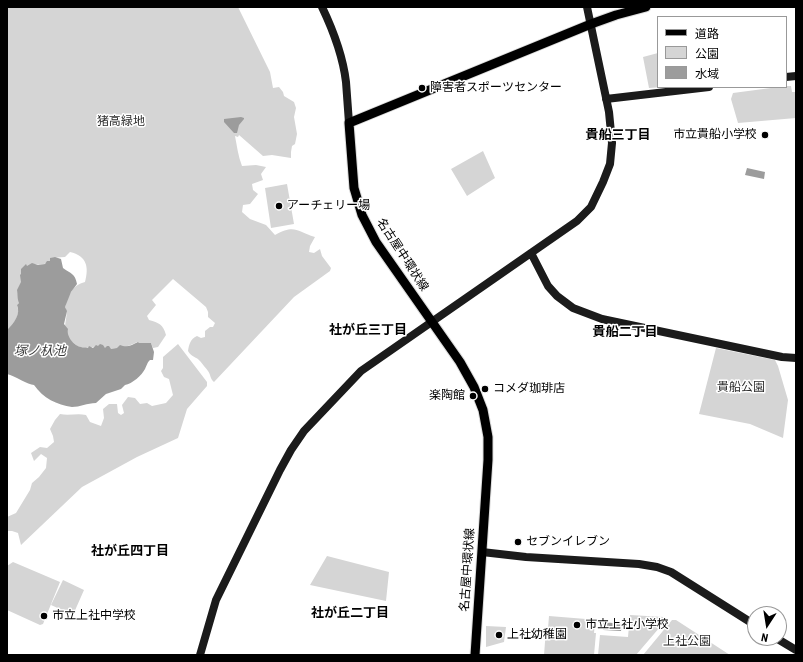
<!DOCTYPE html>
<meta charset="utf-8">
<style>
body{margin:0}
#map{position:relative;width:803px;height:662px;overflow:hidden;background:#fff;font-family:"Roboto Condensed","Noto Sans JP",sans-serif}
canvas{display:block}
.frame{position:absolute;inset:0;border:8px solid #000;pointer-events:none}
.legend{position:absolute;left:657px;top:16px;width:130px;height:72px;box-sizing:border-box;background:#fff;border:1px solid #999;margin:0;padding:5px 7px;list-style:none;font-size:12px;color:#000}
.legend li{display:flex;align-items:center;gap:8px;height:20px}
.legend b{width:20px;border:1px solid #999}
.north{position:absolute;left:747px;top:606px;width:40px;height:40px;box-sizing:border-box;background:#fff;border:1px solid #999;border-radius:50%;rotate:192deg;font-size:11px;font-weight:700;line-height:16px;text-align:center;color:#000}
.north::after{content:'';display:block;margin:auto;width:14px;height:18px;background:#000;clip-path:polygon(50% 0,100% 100%,50% 72%,0 100%)}
</style>
<div id="map">
<canvas width="803" height="662"></canvas>
<div class="frame"></div>
<ul class="legend">
<li><b style="height:5px;background:#000"></b>道路</li>
<li><b style="height:11px;background:#d5d5d5"></b>公園</li>
<li><b style="height:11px;background:#9c9c9c"></b>水域</li>
</ul>
<div class="north">N</div>
</div>
<script>
const ctx = document.querySelector('canvas').getContext('2d');
ctx.lineJoin = 'round';
function paint(path, color) {
  ctx.fillStyle = color;
  ctx.fill(path, 'evenodd');
}
function strokePath(path, color, width, dash) {
  ctx.strokeStyle = color;
  ctx.lineWidth = width;
  ctx.lineCap = dash ? 'butt' : 'round';
  ctx.setLineDash(dash || []);
  ctx.stroke(path);
}
function label(font, color, halo, rows, align = 'center') {
  ctx.font = font + ' "Roboto Condensed","Noto Sans JP",sans-serif';
  ctx.lineWidth = 3;
  ctx.setLineDash([]);
  ctx.textBaseline = 'middle';
  ctx.strokeStyle = halo;
  ctx.fillStyle = color;
  for (const [text, x, y, turn = 0] of rows) {
    ctx.save();
    ctx.translate(x, y);
    ctx.rotate((+turn || 0) * Math.PI / 180);
    ctx.textAlign = isNaN(turn) ? turn : align;
    if (halo) ctx.strokeText(text, 0, 0);
    ctx.fillText(text, 0, 0);
    ctx.restore();
  }
}
paint(new Path2D(`
 M7,7H238L270,72L273,88L279,87L283,92L284,96L294,102L296,108L294,117L297,134L295,144L292,146L291,152V158L272,155L263,156L239,135L238,137L235,136C237,146 238,156 242,166L256,165L266,167L261,174L263,180L252,184L253,190L258,194L250,204L243,205L242,212L250,219L266,225L275,235C295,224 296,231 315,237L310,246L309,252L314,253L320,249L322,256L331,268L330,271L294,297L214,382C210,379 211,375 208,371C206,368 203,365 200,361C197,357 191,357 188,351C189,345 190,339 197,336L201,338L205,337V331L210,327H213L215,323L208,317V312L206,307L173,279L152,300L156,305L147,316L149,320C159,323 163,324 166,335L158,347L153,348L151,343H139L137,342C130,346 120,349 110,349C106,349 102,346 98,346C92,347 86,349 80,347C76,346 70,340 68,337C61,325 70,316 65,307C69,295 72,285 85,282C89,267 87,256 70,252L65,257L50,258V261C45,264 41,266 35,264L22,274L19,303L17,305C21,315 14,323 7,330Z
 M658,53V87H664L649,88L643,57Z
 M786,86H791L792,92H796V118L738,123L731,99L733,93Z
 M483,151L495,178L467,196L451,169Z
 M287,184L294,224L271,228L265,188Z
 M178,344L207,382V386L187,409L178,438L137,457L82,487L21,545L18,533L12,531H7V517L16,513L30,490L32,483L39,477L46,468L47,458L41,454L34,461L31,453L40,447L47,448L54,442L53,436L50,429L55,420L60,414C69,416 77,413 86,415L90,422L101,426L104,418L103,409L109,404H117L118,413L121,415L124,413L122,405L128,397L135,398L140,404L147,403L152,406L166,403L173,395L169,379L164,377L161,371L163,368V357Z
 M716,348L775,360L778,366L788,400L783,438L750,424L699,414Z
 M327,556L389,572L386,601L310,585Z
 M13,562L60,582L43,624L40,625L7,610V566Z
 M63,580L84,590L73,615L51,605Z
 M630,615L664,617L666,620L636,655H598L600,635L628,637Z
 M549,616L586,619V621L595,622L594,633H596L594,655H544L546,629H548Z
 M672,620H676L730,655H643Z
 M486,626L506,627L504,642L486,647Z`), '#d5d5d5');
paint(new Path2D(`
 M241,117L244,118V119L239,125L237,133H234L224,122V119Z
 M747,168L765,172L764,179L745,175Z
 M55,257L61,259L63,268C71,274 75,273 77,284L71,292L65,307L67,311L64,324L68,329C66,336 74,346 81,347C83,348 85,347 88,348L89,346L93,348L96,345L98,346L100,344L103,345L105,348L107,346H109L111,349L117,348L120,345C127,348 132,345 138,342L139,343H151L154,352L153,360H150C147,363 147,365 145,369C142,375 132,384 125,385L121,389L106,394L96,403C87,403 80,407 72,407C57,405 43,398 34,385C28,385 15,376 7,374V330C14,323 21,314 17,305L19,303C17,298 18,295 17,290L21,282L20,275L21,274V269L26,264L27,266L32,263L38,265L45,264L47,261H50V258Z
 M603,622L622,624L621,631L603,630Z`), '#9c9c9c');
const primary = new Path2D(`
 M475,655L488,460V437L483,410L474,387L460,362L376,242L362,215L354,188L349,123L591,24L616,15L646,7`);
strokePath(primary, '#dbdbdb', 11);
strokePath(new Path2D(`
 M322,7C333,30 343,57 346,82C347,96 348,109 349,123
 M786,77L796,76
 M606,99L709,87
 M531,253L548,286L557,296L573,308L602,319L782,357L796,358
 M482,552L526,557L639,564L657,567L671,572L755,625
 M776,638L796,650
 M200,655L216,600L280,470L291,450L304,431L361,371L577,221L591,207L603,182L610,164L612,143L609,112L587,7`), '#1b1b1b', 8);
strokePath(primary, '#000', 9);
for (const [x, y, r, color] of [
 [422,88,4,"#000"],
 [765,135,4,"#000"],
 [279,206,4,"#000"],
 [485,389,4,"#000"],
 [473,396,4,"#000"],
 [518,542,4,"#000"],
 [44,616,4,"#000"],
 [577,625,4,"#000"],
 [499,635,4,"#000"]
]) {
  const dot = new Path2D();
  dot.arc(x, y, r, 0, 2 * Math.PI);
  ctx.fillStyle = color;
  ctx.fill(dot);
  strokePath(dot, '#fff', 1.5);
}
label('12px', '#000', '#fff', [
 ["障害者スポーツセンター",430,88],
 ["市立貴船小学校",757,135,"right"],
 ["アーチェリー場",287,206],
 ["コメダ珈琲店",493,389],
 ["楽陶館",465,396,"right"],
 ["セブンイレブン",526,542],
 ["市立上社中学校",52,616],
 ["市立上社小学校",585,625],
 ["上社幼稚園",507,635]
], 'left');
label('12px', '#2c2c2c', '#fff', [
 ["猪高緑地",121,122],
 ["貴船公園",741,388],
 ["上社公園",687,642]
]);
label('12px', '#000', '#fff', [
 ["名古屋中環状線",402,255,57],
 ["名古屋中環状線",468,570,-86]
]);
label('bold 13px', '#000', '#fff', [
 ["貴船三丁目",618,136],
 ["社が丘三丁目",368,331],
 ["貴船二丁目",625,333],
 ["社が丘四丁目",130,552],
 ["社が丘二丁目",350,614]
]);
label('italic 13px', '#3d3d3d', '#fff', [
 ["塚ノ杁池",40,352]
]);
</script>
